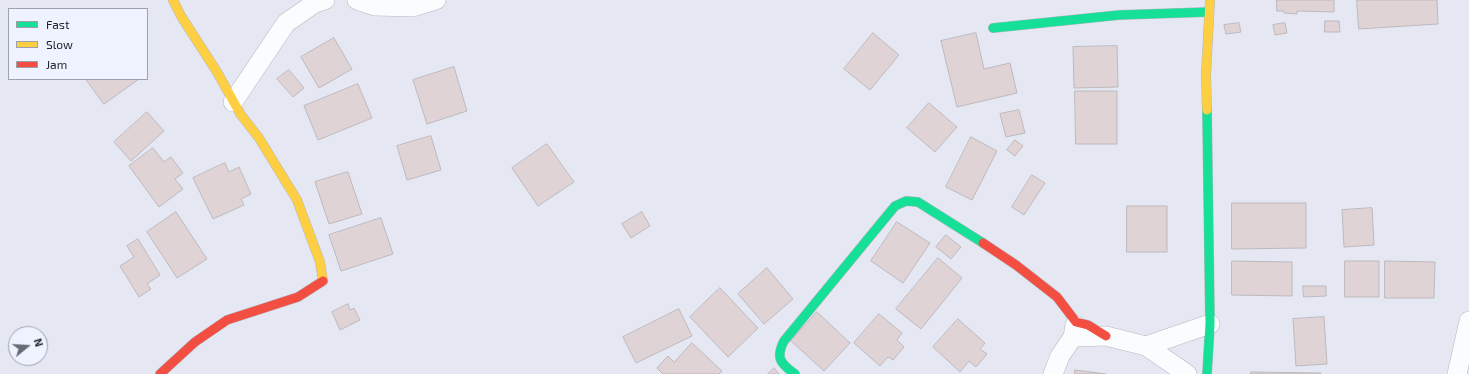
<!DOCTYPE html>
<style>
body{margin:0}
#map{position:relative;width:1469px;height:374px;overflow:hidden;background:#e5e8f3;font-family:"Exo 2",sans-serif}
canvas{display:block}
.legend{position:absolute;left:8px;top:8px;width:140px;height:72px;box-sizing:border-box;background:#eff3ff;border:1px solid #9ea1ab;margin:0;padding:5px 7px;list-style:none;font-size:12px;color:#24262d}
.legend li{display:flex;align-items:center;gap:8px;height:20px}
.legend b{width:20px;border:1px solid #9ea1ab}
.north{position:absolute;left:8px;top:326px;width:40px;height:40px;box-sizing:border-box;background:#eff3ff;border:1px solid #9ea1ab;border-radius:50%;rotate:72deg;font-size:11px;font-weight:700;line-height:16px;text-align:center;color:#24262d}
.north::after{content:'';display:block;margin:auto;width:14px;height:18px;background:#686a72;clip-path:polygon(50% 0,100% 100%,50% 72%,0 100%)}
</style>
<div id="map">
<canvas width="1469" height="374"></canvas>
<ul class="legend">
<li><b style="height:5px;background:#16e098"></b>Fast</li>
<li><b style="height:5px;background:#ffcf43"></b>Slow</li>
<li><b style="height:5px;background:#f24e42"></b>Jam</li>
</ul>
<div class="north">N</div>
</div>
<script>
const ctx = document.querySelector('canvas').getContext('2d');
ctx.lineJoin = 'round';
function paint(path, color) {
  ctx.fillStyle = color;
  ctx.fill(path, 'evenodd');
}
function strokePath(path, color, width, dash) {
  ctx.strokeStyle = color;
  ctx.lineWidth = width;
  ctx.lineCap = dash ? 'butt' : 'round';
  ctx.setLineDash(dash || []);
  ctx.stroke(path);
}
const building = new Path2D(`
 M1277,0H1334V12L1297,11V14L1284,13V11H1277Z
 M1357,0H1437L1438,24L1359,29Z
 M1325,21H1339L1340,32H1325Z
 M1239,23L1241,32L1226,34L1224,25Z
 M1285,23L1287,33L1275,35L1273,25Z
 M873,33L899,55L870,90L844,69Z
 M976,33L984,69L1010,63L1017,93L957,107L941,41Z
 M334,38L352,69L319,88L301,57Z
 M1117,46L1118,87L1074,88L1073,47Z
 M454,67L467,111L427,124L413,80Z
 M289,70L304,88L293,97L277,79Z
 M86,79H139L104,104Z
 M358,84L372,118L318,140L304,106Z
 M1075,91H1117V144H1076Z
 M929,103L957,127L935,152L907,128Z
 M1019,110L1025,133L1006,137L1000,114Z
 M147,112L164,131L131,161L114,142Z
 M431,136L441,170L407,180L397,146Z
 M971,137L997,151L972,200L946,187Z
 M1015,140L1023,146L1015,156L1007,150Z
 M547,144L574,182L538,206L512,168Z
 M153,148L164,162L171,157L183,173L175,179L183,189L159,207L129,166Z
 M225,163L229,172L239,167L251,194L241,199L244,205L213,219L193,178Z
 M348,172L362,214L329,224L315,182Z
 M1032,175L1045,183L1024,215L1012,207Z
 M1232,203H1306V248L1232,249Z
 M1127,206H1167V252H1127Z
 M1372,208L1374,245L1344,247L1342,210Z
 M176,212L207,259L177,278L147,232Z
 M642,212L650,226L631,238L622,224Z
 M381,218L393,254L341,271L329,235Z
 M897,222L930,243L903,283L871,261Z
 M946,235L961,247L951,259L936,247Z
 M138,239L160,275L147,284L151,289L139,297L120,266L134,257L127,246Z
 M938,258L962,278L921,329L896,309Z
 M1232,261L1292,262V296L1232,295Z
 M1345,261H1379V297H1345Z
 M1385,261L1435,262L1434,298H1385Z
 M767,268L793,299L764,324L738,294Z
 M1303,286H1326V296L1304,297Z
 M720,288L758,328L728,357L690,317Z
 M348,304L350,310L354,308L360,320L340,330L332,312Z
 M679,309L692,336L636,363L623,337Z
 M817,312L850,343L824,371L791,341Z
 M879,314L902,333L897,340L904,347L893,360L888,357L880,366L854,343Z
 M1324,317L1327,364L1296,366L1293,319Z
 M958,319L985,343L980,349L987,354L976,367L969,361L960,372L933,347Z
 M692,343L722,371L719,374H663L657,368L668,356L674,362Z
 M774,368L779,374H768Z
 M1075,370L1106,374H1075Z
 M1251,372L1321,373V374H1251Z`);
paint(building, '#e0d3d5');
strokePath(building, '#bcb9bd', 1);
const street = new Path2D(`
 M357,0L375,6L413,7L436,0
 M233,102L286,23L315,3L325,0
 M1073,337L1106,336L1146,346L1187,374
 M1146,346L1210,324
 M1053,374L1060,356L1073,337L1075,325
 M1457,374L1469,321`);
const fast = new Path2D(`
 M993,28L1119,15L1209,12
 M1207,110L1210,324L1207,374
 M795,374C781,364 775,358 784,341L895,206L906,201L918,202L983,243`);
const slow = new Path2D(`
 M173,0L181,16L217,72L241,115L259,138L297,200L320,262L323,281
 M1207,110L1206,75L1210,0`);
const jam = new Path2D(`
 M983,243L1016,265L1057,297L1076,322L1088,325L1106,336
 M160,374L195,342L227,320L298,297L323,281`);
strokePath(street, '#b5b7c0', 20);
strokePath(fast, '#b5b7c0', 10);
strokePath(slow, '#b5b7c0', 10);
strokePath(jam, '#b5b7c0', 10);
strokePath(street, '#fbfcfd', 19);
strokePath(fast, '#16e098', 9);
strokePath(slow, '#ffcf43', 9);
strokePath(jam, '#f24e42', 9);
</script>
